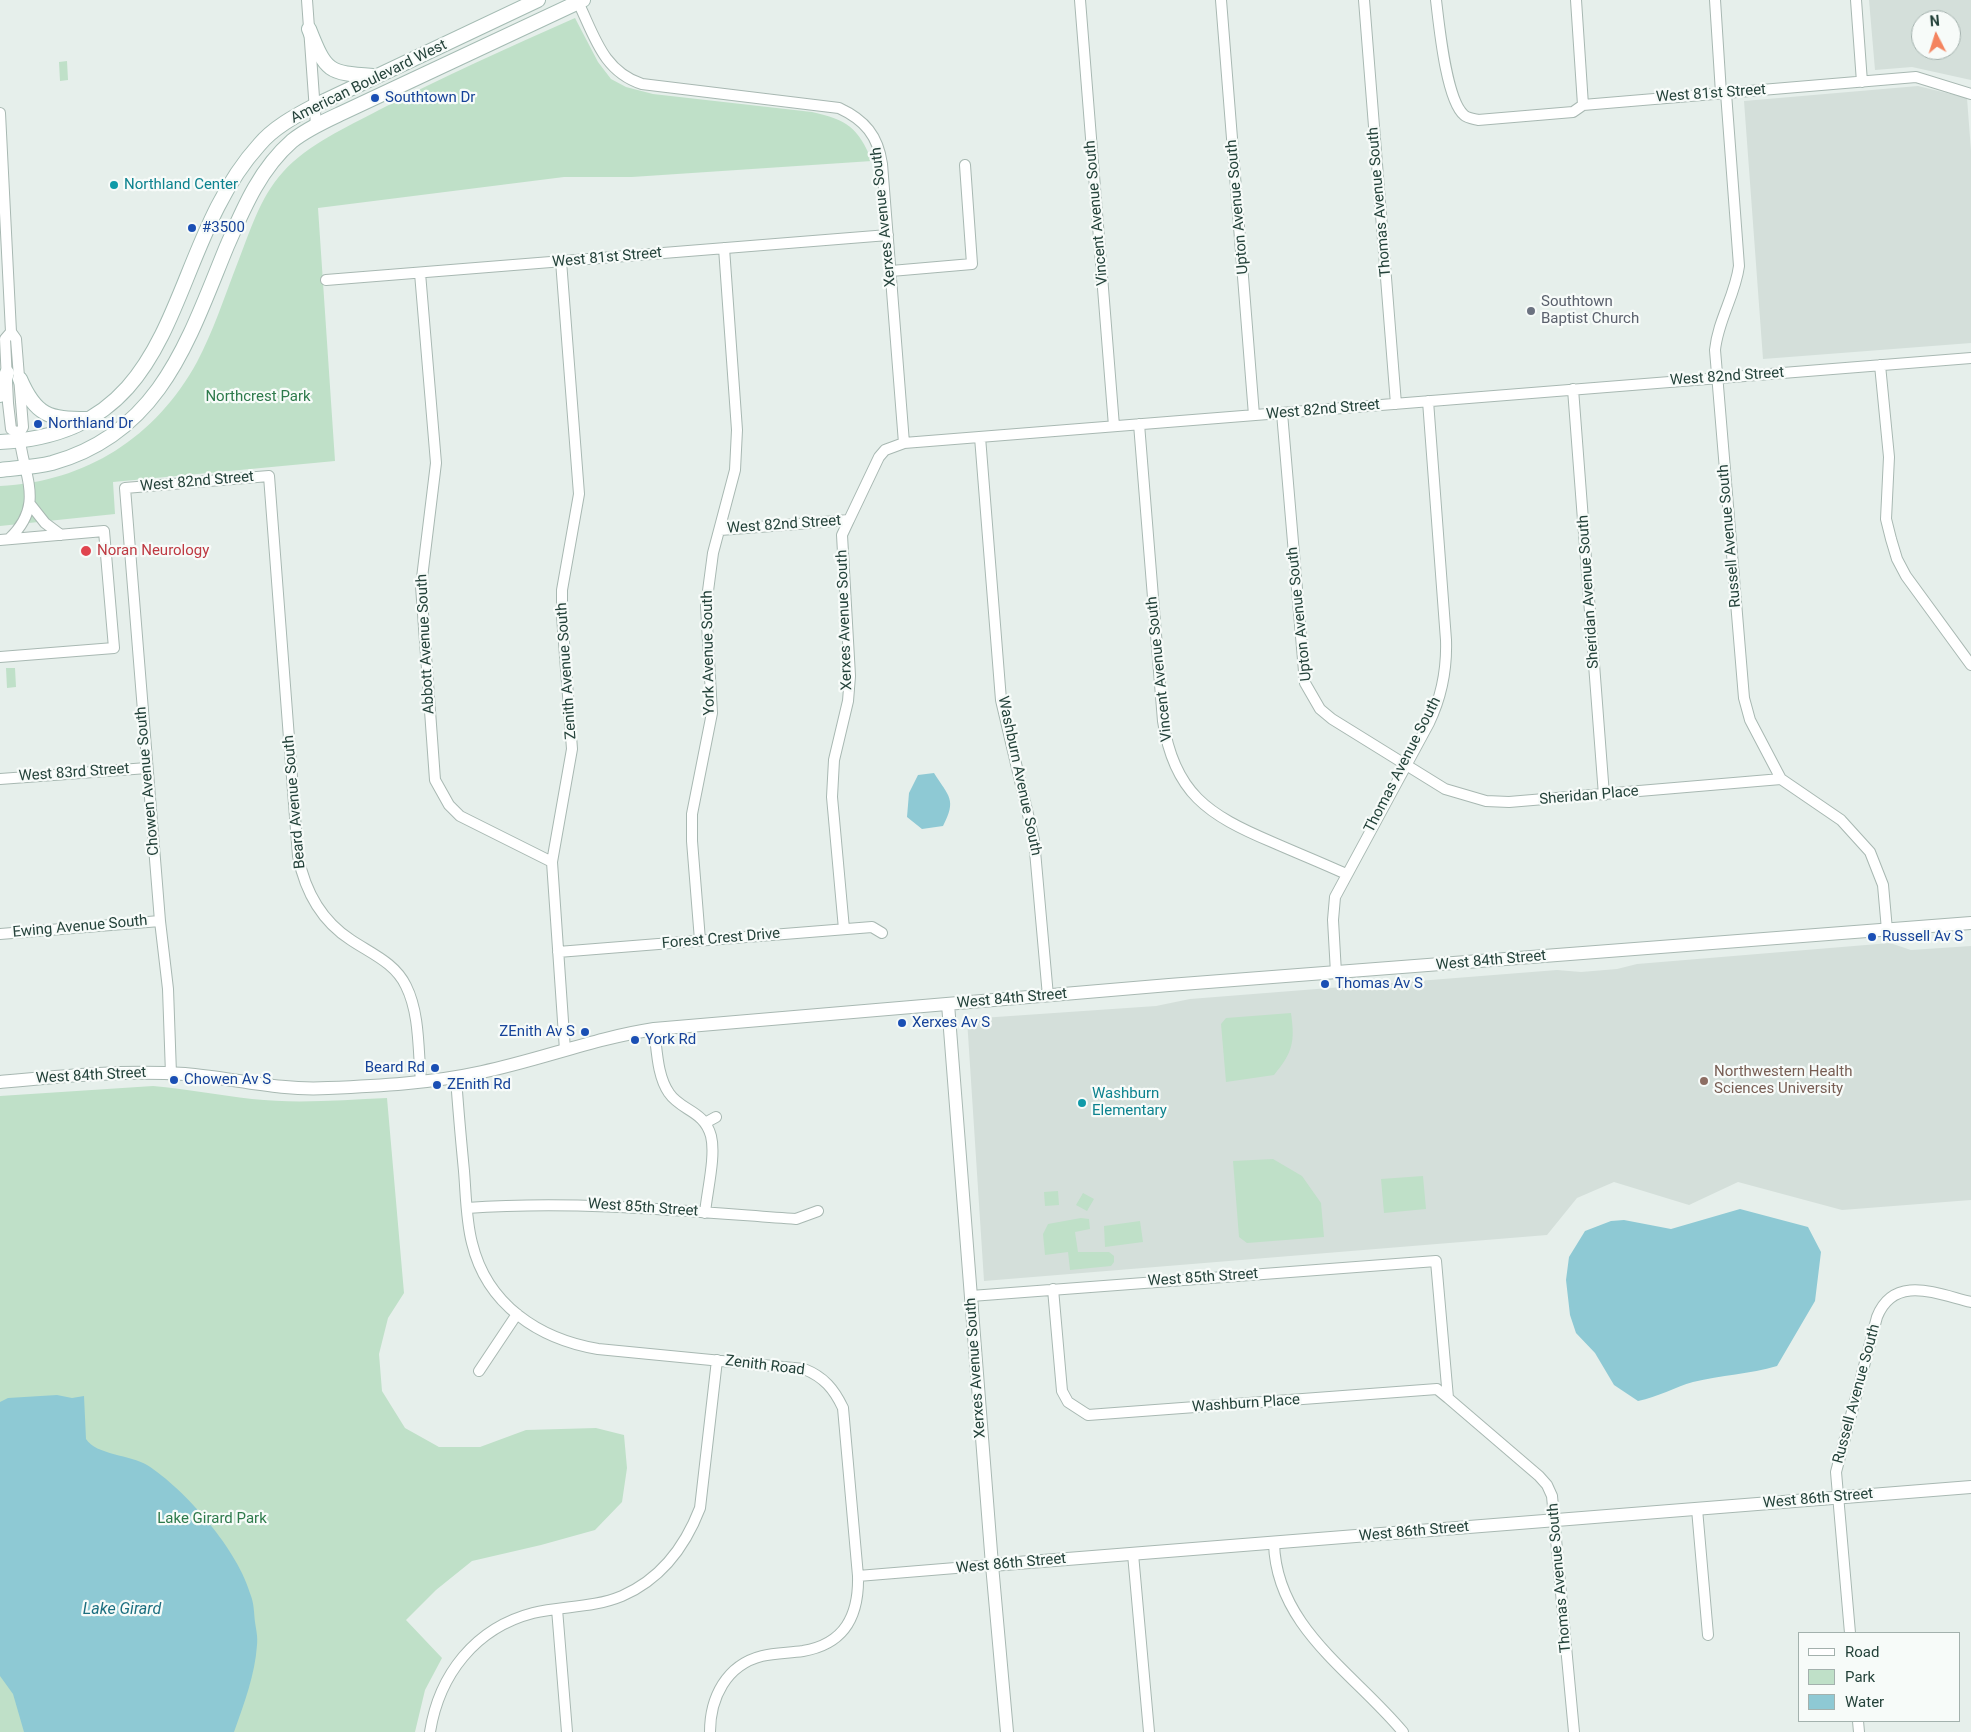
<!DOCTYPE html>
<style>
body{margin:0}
#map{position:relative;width:1971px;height:1732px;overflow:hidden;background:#e6efeb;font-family:Roboto,sans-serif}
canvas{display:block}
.legend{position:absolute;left:1798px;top:1632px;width:162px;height:90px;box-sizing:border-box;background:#f7fbf9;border:1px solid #a3b1ad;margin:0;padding:6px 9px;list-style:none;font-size:15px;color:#24423a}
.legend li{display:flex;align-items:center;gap:10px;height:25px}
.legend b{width:25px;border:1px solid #a3b1ad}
.north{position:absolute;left:1911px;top:10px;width:50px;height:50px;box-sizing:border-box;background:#f7fbf9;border:1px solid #a3b1ad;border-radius:50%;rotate:355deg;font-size:14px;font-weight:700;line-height:20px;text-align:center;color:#24423a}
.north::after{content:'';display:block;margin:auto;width:18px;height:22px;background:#f4845f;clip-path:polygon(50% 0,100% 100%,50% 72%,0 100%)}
</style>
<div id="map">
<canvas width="1971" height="1732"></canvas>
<ul class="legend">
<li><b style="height:6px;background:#fff"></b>Road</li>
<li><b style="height:14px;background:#bfe0c8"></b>Park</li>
<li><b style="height:14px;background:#8ec9d4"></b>Water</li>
</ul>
<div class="north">N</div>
</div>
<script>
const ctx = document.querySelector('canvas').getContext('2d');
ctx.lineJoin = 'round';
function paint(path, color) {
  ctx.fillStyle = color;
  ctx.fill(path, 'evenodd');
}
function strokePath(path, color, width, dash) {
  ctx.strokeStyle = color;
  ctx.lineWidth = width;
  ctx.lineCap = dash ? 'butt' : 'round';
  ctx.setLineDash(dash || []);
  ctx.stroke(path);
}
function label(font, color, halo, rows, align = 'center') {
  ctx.font = font + ' Roboto,sans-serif';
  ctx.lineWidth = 4.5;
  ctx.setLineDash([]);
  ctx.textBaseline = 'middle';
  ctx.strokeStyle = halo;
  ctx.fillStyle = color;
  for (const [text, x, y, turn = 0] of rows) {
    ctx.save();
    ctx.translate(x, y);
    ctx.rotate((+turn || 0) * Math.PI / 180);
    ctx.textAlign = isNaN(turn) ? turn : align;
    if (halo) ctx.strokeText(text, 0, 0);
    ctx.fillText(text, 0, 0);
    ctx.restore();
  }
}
paint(new Path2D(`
 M1869,0H1971V80L1912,67L1875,70ZM1921,20H1951V50H1921Z
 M1918,86L1967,98L1971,151V343L1763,359L1744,101Z
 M1890,943L1911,950L1971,946V1200L1842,1210L1738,1182L1689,1205L1614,1182L1577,1198L1547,1235L984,1281L967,1019L1156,1006L1190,999L1557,970L1581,972L1617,969L1637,964Z`), '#d4dfda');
paint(new Path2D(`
 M575,18L598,62L611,79L626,87L653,94L812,112C847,120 858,127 872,161L632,177H564L318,208L335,461L113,482L115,514L0,526V486C86,482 156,437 197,362C213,332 224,298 236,267C249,235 259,198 283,172C307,145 347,127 379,110C443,77 509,47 575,18Z
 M67,61L68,80L60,81L59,62Z
 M6,668H15L16,687L7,688Z
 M1291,1013C1295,1042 1293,1052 1274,1075L1226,1082L1221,1024L1226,1018Z
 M153,1086C187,1089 219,1095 252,1099C297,1104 342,1100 387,1098L404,1293L388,1318L379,1354L382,1391L405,1428L439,1447H480L526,1430L596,1428L624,1435L627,1468L622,1502L595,1530L541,1545L472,1561L436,1590L406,1620L442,1658L425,1690L415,1732H0V1096Z
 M1273,1159L1302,1176L1321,1203L1324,1237L1247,1243L1239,1237L1233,1161Z
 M1423,1176L1426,1209L1384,1213L1381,1179Z
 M1058,1191L1059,1205L1045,1206L1044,1192Z
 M1083,1193L1094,1199L1087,1211L1076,1205Z
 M1081,1218L1089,1219L1090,1229L1075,1232L1078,1252H1109L1114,1256V1262L1111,1266L1070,1270L1068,1252L1045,1255L1043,1234L1048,1224Z
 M1140,1221L1143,1242L1105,1247L1104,1226Z`), '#bfe0c8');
paint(new Path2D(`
 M934,773C949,797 957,799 943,826L922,829L907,817L909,793L918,775Z
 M1740,1209L1808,1227L1821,1252L1815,1301L1777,1366C1750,1374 1721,1375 1693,1382C1675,1387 1658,1397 1638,1401L1614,1385L1595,1353L1576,1333L1570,1315L1566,1280L1569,1257L1585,1231L1611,1221L1624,1220L1671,1229Z
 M57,1395L72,1398L84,1396L86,1439C96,1455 131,1455 147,1465C185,1489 239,1551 251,1596C254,1604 254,1613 255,1622C256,1629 258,1637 257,1645C255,1675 244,1704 234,1732H24L13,1694L0,1676V1402L8,1398Z`), '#8ec9d4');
const minor = new Path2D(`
 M307,0L316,125
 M577,0C594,34 602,71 642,84L839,108C865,120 878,136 882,164L904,443
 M1080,0L1114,426
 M1221,0L1254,415
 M1364,0L1396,404
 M1436,0C1439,24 1446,100 1464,115C1467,118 1474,119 1478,120L1573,112L1583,105L1916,77L1971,94
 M1576,0L1583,105
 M1715,0L1721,93
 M1856,0L1862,82
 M1726,93L1739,266C1735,296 1718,320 1715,350L1744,698L1750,720L1781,779L1841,820L1870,852L1883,885L1887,930
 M0,113L11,332L16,339L23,427L19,434C23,476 46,504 9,539
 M561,261L579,494L562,590V616L572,749L552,862L565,1050
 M891,271L972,264L965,165
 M420,273L436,463L421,586L435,780L449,805L460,816L552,862
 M326,280L888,235
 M11,332L5,339L8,403L11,429L19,434
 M1880,365L1889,457L1886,519L1891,539L1897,559L1906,576L1971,665
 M1573,389L1604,795
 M1282,413L1305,683L1320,709L1332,719L1445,789L1486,801L1509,802L1781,779
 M1139,424L1163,721C1174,793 1208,815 1272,842C1297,853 1322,863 1346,874
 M980,437L1001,700L1034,840L1048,996
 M30,504L45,523L61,535
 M720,530L849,520L879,457L885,450L904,443L1971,358
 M0,540L104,531L114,648L0,657
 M0,779L147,768
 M844,929L832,797L834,760L848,701L850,676L842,535L849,520
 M0,934L160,921
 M700,940L692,841V814L712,713L706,606L713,553L735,470L737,430L724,248
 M558,952L872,927L882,933
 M1336,973L1333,920L1335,897L1429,723C1442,696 1447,670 1446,640L1428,401
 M654,1029C657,1049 657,1076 669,1093C681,1111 704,1110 711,1136C716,1156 707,1191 705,1213
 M171,1074L168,989L160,921L125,488L269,476L298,856C305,891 320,920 351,940C372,954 395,963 406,986C420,1014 418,1051 421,1081
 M456,1077C458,1108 461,1140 464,1171C466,1195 466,1220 472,1243C487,1305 539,1339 598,1349L804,1369C824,1377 834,1389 843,1408L858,1576C859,1615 845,1644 803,1651C789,1653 775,1653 762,1656C726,1665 710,1698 710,1732
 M705,1123L716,1117
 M467,1208C578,1200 685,1211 796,1219L818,1211
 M1053,1289L1062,1391L1068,1402L1088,1415L1437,1389L1448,1398
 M971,1296L1436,1261L1448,1398L1539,1476L1547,1485L1552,1496L1574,1732
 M479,1371L517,1314
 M1697,1509L1708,1635
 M1274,1543C1276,1627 1353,1672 1403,1732
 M1133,1554L1149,1732
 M858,1576L992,1565
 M557,1609L567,1732
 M1850,1633L1836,1472L1877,1317C1894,1274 1937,1294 1971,1302
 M1858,1721L1859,1732
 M430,1732C439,1675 475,1628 533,1613C562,1606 593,1608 622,1596C661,1579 685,1547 700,1508L717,1360`);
const tertiary = new Path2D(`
 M948,1004L992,1565L1007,1732
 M0,1082C62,1076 123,1070 185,1074C233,1078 279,1091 328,1088C379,1086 432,1083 482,1072C540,1060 595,1038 654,1029L1169,985L1971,923
 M992,1565L1971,1487`);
const secondary = new Path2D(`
 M309,29C326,72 328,73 373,76
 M20,379C36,416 49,419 87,419
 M0,395L7,373
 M0,442C189,434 162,252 259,145C273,128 295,116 314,106L538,0
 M0,470C17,468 36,467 52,463C161,433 189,338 227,246C244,207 260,169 292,141C307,129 325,121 342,113L583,0`);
strokePath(minor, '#a8b8b2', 12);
strokePath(tertiary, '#a8b8b2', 14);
strokePath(secondary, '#a4bbb3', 16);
strokePath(minor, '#fff', 10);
strokePath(tertiary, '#fff', 12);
strokePath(secondary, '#fff', 14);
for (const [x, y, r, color] of [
 [375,98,5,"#1a4fb4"],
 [114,185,5,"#0f9aa8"],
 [192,228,5,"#1a4fb4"],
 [1531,311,5,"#6b7280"],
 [38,424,5,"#1a4fb4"],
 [86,551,6,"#e0444e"],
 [1872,937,5,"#1a4fb4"],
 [1325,984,5,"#1a4fb4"],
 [902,1023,5,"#1a4fb4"],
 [585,1032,5,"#1a4fb4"],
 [635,1040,5,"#1a4fb4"],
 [435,1068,5,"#1a4fb4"],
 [174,1080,5,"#1a4fb4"],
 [1704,1081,5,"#8d6e63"],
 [437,1085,5,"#1a4fb4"],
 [1082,1103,5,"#0f9aa8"]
]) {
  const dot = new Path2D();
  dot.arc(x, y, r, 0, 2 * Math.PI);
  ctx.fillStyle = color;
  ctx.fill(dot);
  strokePath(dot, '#f7fbf9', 2);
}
label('15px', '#24423a', '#f7fbf9', [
 ["American Boulevard West",369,82,-26],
 ["West 81st Street",1711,94,-4],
 ["Thomas Avenue South",1380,202,-95],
 ["Upton Avenue South",1238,207,-95],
 ["Vincent Avenue South",1097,213,-95],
 ["Xerxes Avenue South",884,217,-96],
 ["West 81st Street",607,258,-5],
 ["West 82nd Street",1727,377,-4],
 ["West 82nd Street",1323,410,-5],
 ["West 82nd Street",197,482,-5],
 ["West 82nd Street",784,525,-4],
 ["Russell Avenue South",1730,536,-95],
 ["Sheridan Avenue South",1589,592,-94],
 ["Upton Avenue South",1300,614,-96],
 ["Xerxes Avenue South",845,620,-92],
 ["Abbott Avenue South",426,644,-93],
 ["York Avenue South",709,653,-91],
 ["Vincent Avenue South",1160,669,-96],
 ["Zenith Avenue South",567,671,-94],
 ["Thomas Avenue South",1403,765,-63],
 ["West 83rd Street",74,773,-4],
 ["Washburn Avenue South",1019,776,78],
 ["Chowen Avenue South",148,781,-95],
 ["Sheridan Place",1589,796,-5],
 ["Beard Avenue South",295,802,-95],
 ["Ewing Avenue South",80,927,-5],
 ["Forest Crest Drive",721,939,-5],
 ["West 84th Street",1491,961,-5],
 ["West 84th Street",1012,999,-5],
 ["West 84th Street",91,1076,-3],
 ["West 85th Street",643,1208,4],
 ["West 85th Street",1203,1278,-4],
 ["Zenith Road",765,1366,7],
 ["Xerxes Avenue South",976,1368,-94],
 ["Russell Avenue South",1857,1394,-75],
 ["Washburn Place",1246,1404,-4],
 ["West 86th Street",1818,1499,-5],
 ["West 86th Street",1414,1532,-5],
 ["West 86th Street",1011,1564,-5],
 ["Thomas Avenue South",1560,1578,-95]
]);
label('15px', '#164399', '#f7fbf9', [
 ["Southtown Dr",385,98],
 ["#3500",202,228],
 ["Northland Dr",48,424],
 ["Russell Av S",1882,937],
 ["Thomas Av S",1335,984],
 ["Xerxes Av S",912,1023],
 ["ZEnith Av S",575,1032,"right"],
 ["York Rd",645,1040],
 ["Beard Rd",425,1068,"right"],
 ["Chowen Av S",184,1080],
 ["ZEnith Rd",447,1085]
], 'left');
label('15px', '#0d838f', '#f7fbf9', [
 ["Northland Center",124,185],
 ["Washburn",1092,1094],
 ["Elementary",1092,1111]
], 'left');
label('15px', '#5b616d', '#f7fbf9', [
 ["Southtown",1541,302],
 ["Baptist Church",1541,319]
], 'left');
label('15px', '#2d7a4b', '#f7fbf9', [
 ["Northcrest Park",258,397],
 ["Lake Girard Park",212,1519]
]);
label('15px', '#be3a42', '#f7fbf9', [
 ["Noran Neurology",97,551]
], 'left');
label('15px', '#785e54', '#f7fbf9', [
 ["Northwestern Health",1714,1072],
 ["Sciences University",1714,1089]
], 'left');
label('italic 16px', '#1c6f80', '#f7fbf9', [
 ["Lake Girard",122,1610]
]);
</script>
